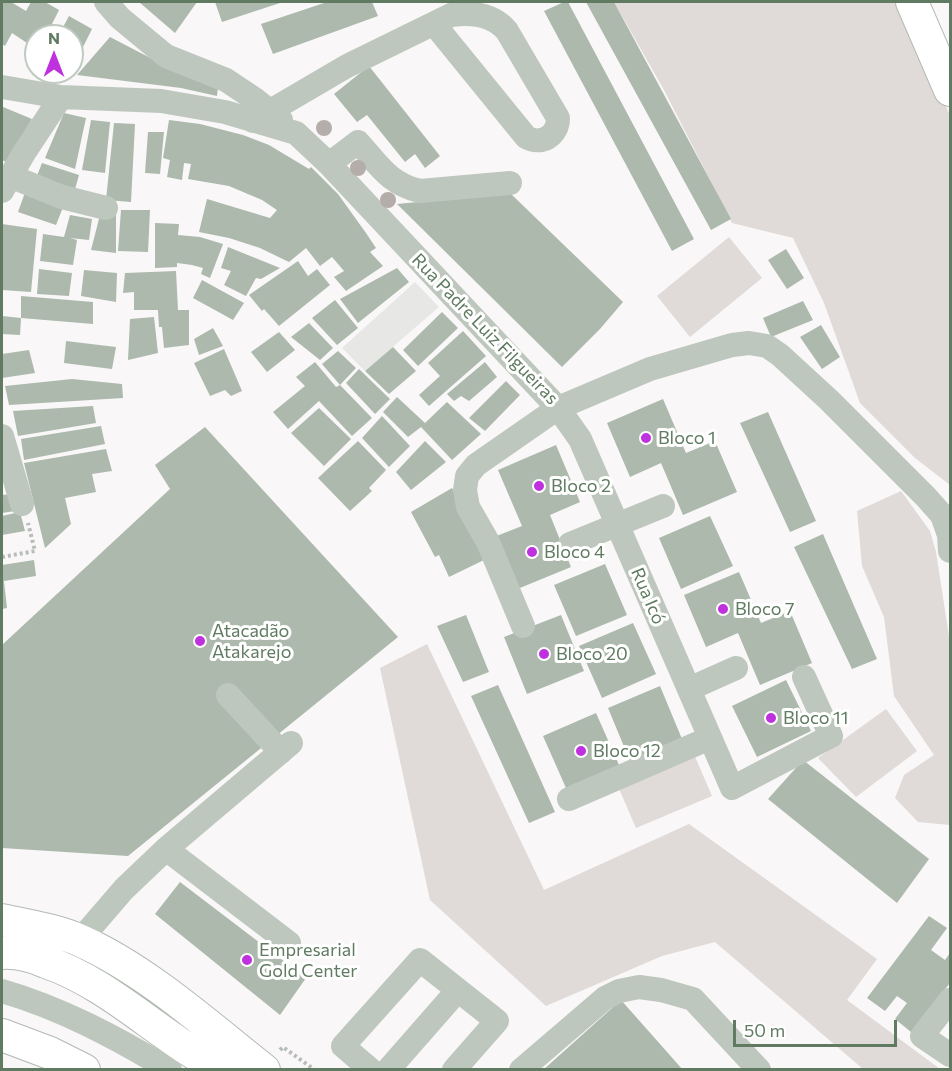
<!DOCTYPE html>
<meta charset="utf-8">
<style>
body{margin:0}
#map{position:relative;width:952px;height:1071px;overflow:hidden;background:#f9f7f8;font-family:Commissioner,sans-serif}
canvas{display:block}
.frame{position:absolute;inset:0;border:3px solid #607b61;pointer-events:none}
.north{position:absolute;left:24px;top:24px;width:60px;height:60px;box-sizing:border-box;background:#fff;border:2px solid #bfcac0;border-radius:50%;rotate:0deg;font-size:16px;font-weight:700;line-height:24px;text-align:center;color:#607b61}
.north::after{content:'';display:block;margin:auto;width:21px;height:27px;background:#bf31df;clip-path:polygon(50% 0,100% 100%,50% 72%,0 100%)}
.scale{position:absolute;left:733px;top:1020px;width:164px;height:27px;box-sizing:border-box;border:3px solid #607b61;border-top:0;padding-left:8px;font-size:18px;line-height:21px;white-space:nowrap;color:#607b61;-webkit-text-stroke:4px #fff;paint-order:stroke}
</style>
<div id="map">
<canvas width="952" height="1071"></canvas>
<div class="frame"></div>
<div class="north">N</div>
<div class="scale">50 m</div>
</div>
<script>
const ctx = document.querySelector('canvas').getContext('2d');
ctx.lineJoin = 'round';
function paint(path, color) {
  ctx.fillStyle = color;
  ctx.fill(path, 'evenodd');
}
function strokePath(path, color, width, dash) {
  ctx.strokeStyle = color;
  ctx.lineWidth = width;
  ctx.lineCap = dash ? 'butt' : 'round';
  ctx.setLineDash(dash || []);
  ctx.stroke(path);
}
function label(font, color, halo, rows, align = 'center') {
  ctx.font = font + ' Commissioner,sans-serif';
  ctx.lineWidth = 6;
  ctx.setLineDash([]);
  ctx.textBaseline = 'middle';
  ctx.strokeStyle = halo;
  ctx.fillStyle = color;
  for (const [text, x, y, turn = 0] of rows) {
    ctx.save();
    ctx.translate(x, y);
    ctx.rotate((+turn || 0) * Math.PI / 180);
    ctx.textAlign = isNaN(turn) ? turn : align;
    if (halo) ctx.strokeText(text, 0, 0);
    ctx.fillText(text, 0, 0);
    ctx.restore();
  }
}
paint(new Path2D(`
 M415,282L439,307L365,371L342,348Z`), '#e7e8e6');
paint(new Path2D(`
 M614,2H903L950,116V485L915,458L860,403L824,303L793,238L732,223L664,90Z
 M729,237L762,278L690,337L657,296Z
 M901,491L930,531L936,552L950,643V825L918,822L895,798L904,775L934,755L894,696L884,617L862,566L857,511Z
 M427,644L544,890L689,824L877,959L847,1000L940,1069H863L715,942L662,956L546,1006L430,900L380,668Z
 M886,709L917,751L856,797L818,758Z
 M693,752L712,796L636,828L617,784Z`), '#e0dad8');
paint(new Path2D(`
 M2,2H11L26,11L31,2H45L59,10L52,24L61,31L69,16L92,29L72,69V36H36V49L12,33L5,46L2,44Z
 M139,2H197L175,33Z
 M215,2H283L222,22Z
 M327,2H372L378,16L273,54L261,24Z
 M564,2H568L694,239L672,251L544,11Z
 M586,2H614L731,219L711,230Z
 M110,37L185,76L218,86L217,96L181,88L77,75Z
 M369,66L440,156L425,168L415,154L405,162L367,115L357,122L334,94Z
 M3,107L32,119L6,162L2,160Z
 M64,113L86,118L75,169L45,158Z
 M91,120L110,122L105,173L82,170Z
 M169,120L200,124L243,135L269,145L309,169L311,167L338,194L366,233L376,248L370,252L383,266L346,291L334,277L344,271L332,257L320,266L306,248L289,262L260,248L229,238L199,232L207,199L270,218L277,210L262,200L229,186L188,179L191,164L184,163L182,180L167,177L170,160L163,158Z
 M114,123L135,124L131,202L106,200Z
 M148,132H164L160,174L145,173Z
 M42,163L79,175L74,193L35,181Z
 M27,187L65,202L56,225L18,212Z
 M510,193L623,302L600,329L562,367L397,204Z
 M121,210H150L148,252L118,251Z
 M70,215L92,219L89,240L70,238L77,240L73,265L40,261L43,234L64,237Z
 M100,215H116V253L91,250Z
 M155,223L179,224L178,235L200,237L223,244L210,278L201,274L203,268L192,265L177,263V267L155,268Z
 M2,224L37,229L31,292L2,290Z
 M228,247L280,268L261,279L256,278L246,296L224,285L231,271L221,268Z
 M786,249L804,278L787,289L768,260Z
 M298,261L308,276L317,269L330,285L279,326L264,309L262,311L249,295Z
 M397,268L409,282L358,323L340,299Z
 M39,269L72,273L69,296L37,294Z
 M84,270L117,273L116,302L81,296Z
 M176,271L178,310H189V345L164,348L162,327H159L158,310H134V292L123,293L125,273Z
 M202,280L244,303L233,320L193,298Z
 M21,296L93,302V324L21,318L20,335L2,334V316L21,318Z
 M335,300L358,328L337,345L312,318Z
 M803,301L813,320L771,337L763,318Z
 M442,312L458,328L418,366L403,350Z
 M154,317L158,353L128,360L130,319Z
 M309,323L333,348L320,360L291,337Z
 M821,325L840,357L822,369L800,337Z
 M213,328L223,346L199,355L194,339Z
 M463,331L486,356L429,406L419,395L440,376L428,363Z
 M279,332L295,350L267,372L251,352Z
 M66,341L116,347L112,369L64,363Z
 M393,347L416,371L389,394L365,371Z
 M224,349L242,391L231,396L225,390L210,396L194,363Z
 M29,350L35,373L2,378V354Z
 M338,351L356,368L340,385L372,418L352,436L319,401L288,429L273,412L305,386L296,377L315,362L336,387L340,385L322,364Z
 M485,362L497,377L469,401L461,396L454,401L447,394Z
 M359,369L390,399L375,414L346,383Z
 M72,379L122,384L123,398L9,405L5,386Z
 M506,381L520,395L485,431L469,418Z
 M397,397L425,423L447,402L481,434L452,460L421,427L408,437L383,412Z
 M663,399L686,453L715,441L737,492L683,515L661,463L630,477L607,423Z
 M93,406L96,423L18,436L13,411Z
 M319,408L351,439L324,466L291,433Z
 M768,412L816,521L790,532L740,423Z
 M382,416L410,446L389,467L362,438Z
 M101,426L105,444L24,460L21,439Z
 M205,427L398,637L128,856L2,848V645L170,489L155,465Z
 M358,441L386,470L369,488L372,491L350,511L318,478Z
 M425,441L446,462L411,490L396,472Z
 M556,445L580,502L550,515L571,567L515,590L494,537L522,526L498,470Z
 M106,449L112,471L92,474L96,492L65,498L71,524L45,548L24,463Z
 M452,488L486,559L449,577L439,555L435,557L411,512Z
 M12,494L15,511L2,513V495Z
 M20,512L25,531L2,535V516Z
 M710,516L733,566L681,589L659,538Z
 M823,534L877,659L852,669L794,547Z
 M34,560L36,576L4,581L7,608L2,609V565Z
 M605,564L627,615L576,636L554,585Z
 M739,572L761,623L790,611L812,663L760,685L738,633L706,647L684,595Z
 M466,615L489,672L463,682L437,626Z
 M561,615L584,671L527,694L504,637Z
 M633,623L656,674L602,698L579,646Z
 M786,680L811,731L757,757L732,706Z
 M498,685L555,812L529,823L471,696Z
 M660,686L682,739L630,761L608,708Z
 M596,713L619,765L566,788L543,736Z
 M803,760L929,859L897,903L768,799Z
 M180,882L306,978L280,1015L155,914Z
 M929,916L947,928L931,950L945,960L950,953V983L911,1032L895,1019L907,1003L897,996L885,1011L867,998Z
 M621,1000L683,1070H543Z`), '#acb9ac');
const major = new Path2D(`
 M912,2L950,90
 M2,920C28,926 57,930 81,941C146,970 208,1026 264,1070
 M2,953C17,952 32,956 46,962C113,985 161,1039 224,1070
 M2,1035L50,1053L84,1070`);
strokePath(major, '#b2bbb2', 34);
strokePath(new Path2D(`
 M2,557L35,551L28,523
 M280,1050L283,1047L315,1070`), '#b7beb7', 4, [3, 3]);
strokePath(new Path2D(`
 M106,2L120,18L166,56L226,80L256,100L281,120
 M2,87L61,97L161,101L225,112L296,133L329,164L558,408L650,369L708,352L732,345L749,343L767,346L780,355L829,400L926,497L942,515L949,535L950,551
 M253,121L347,66L451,15C472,12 493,14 507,31L558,118C558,136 541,146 526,137L434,24
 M329,164L358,142C378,164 389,184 420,191L510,183
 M10,176L62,197L106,208
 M2,191L24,153L61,97
 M2,436L22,504
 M570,544L663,506
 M523,626L488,542L468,507L465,490L467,476L476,465L558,408L580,439L732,788L831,736L804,677
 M689,689L736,668
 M228,695L281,752
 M569,799L710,738
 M166,849L289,943
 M80,940L124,889L166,849L291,743
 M2,991C61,1008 117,1038 170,1070
 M950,1000L922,1036L950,1055
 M371,1070L343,1046L420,960L497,1021L454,1070
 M388,1070L458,990
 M521,1070L605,998L619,991L639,987L661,990L693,999L759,1070`), '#bec7be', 24);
strokePath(major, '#fff', 32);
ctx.fillStyle = '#b5ada9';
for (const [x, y] of [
 [324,128],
 [358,168],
 [388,200]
]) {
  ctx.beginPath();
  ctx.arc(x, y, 8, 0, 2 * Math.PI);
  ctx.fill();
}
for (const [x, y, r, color] of [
 [646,438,6,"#bf31df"],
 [539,486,6,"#bf31df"],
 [532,552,6,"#bf31df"],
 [723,609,6,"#bf31df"],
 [200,641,6,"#bf31df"],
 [544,654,6,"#bf31df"],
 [771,718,6,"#bf31df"],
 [581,751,6,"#bf31df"],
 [247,960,6,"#bf31df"]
]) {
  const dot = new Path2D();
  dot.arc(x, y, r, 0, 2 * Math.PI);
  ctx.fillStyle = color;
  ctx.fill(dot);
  strokePath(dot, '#fff', 2);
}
label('18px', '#607b61', '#fff', [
 ["Rua Padre Luiz Filgueiras",485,329,46],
 ["Rua Icó",648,596,67]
]);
label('18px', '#607b61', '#fff', [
 ["Bloco 1",658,438],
 ["Bloco 2",551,486],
 ["Bloco 4",544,552],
 ["Bloco 7",735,609],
 ["Atacadão",212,631],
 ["Atakarejo",212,652],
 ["Bloco 20",556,654],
 ["Bloco 11",783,718],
 ["Bloco 12",593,751],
 ["Empresarial",259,950],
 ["Gold Center",259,971]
], 'left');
</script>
